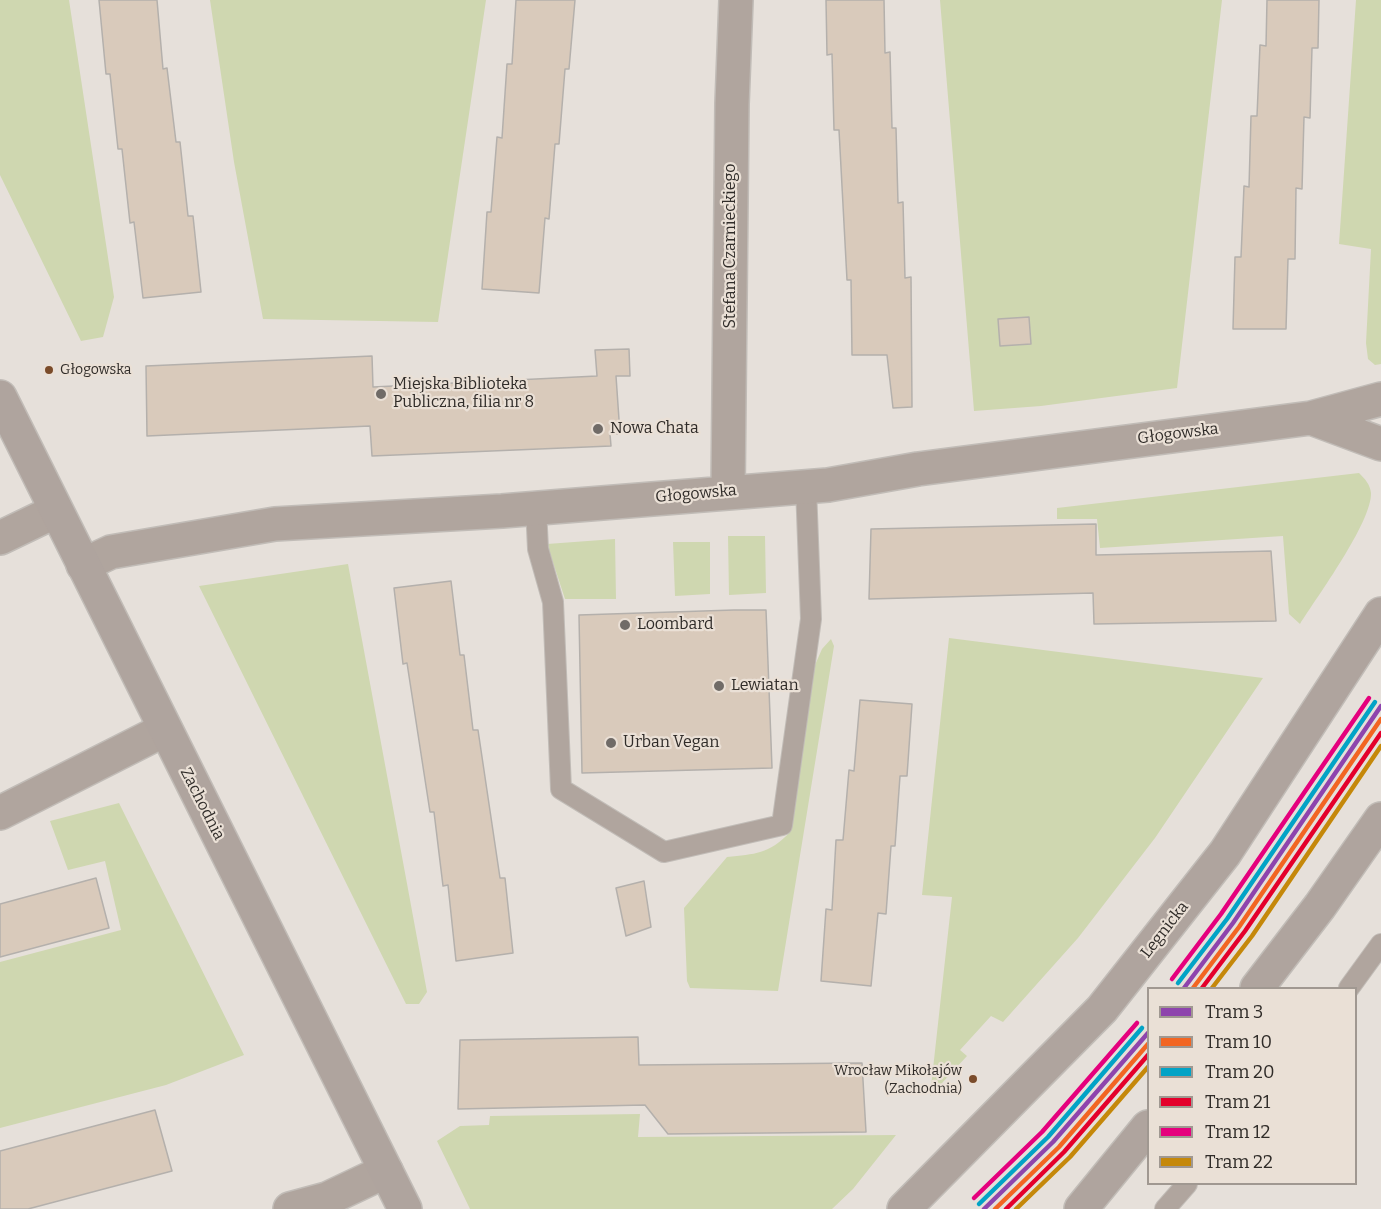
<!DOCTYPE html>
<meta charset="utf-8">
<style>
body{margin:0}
#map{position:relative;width:1381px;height:1209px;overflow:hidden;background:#e6e0da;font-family:Bitter,serif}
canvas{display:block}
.legend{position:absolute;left:1147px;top:987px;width:210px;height:198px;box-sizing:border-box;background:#eae0d6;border:2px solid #a09891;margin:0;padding:8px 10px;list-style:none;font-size:18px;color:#302c29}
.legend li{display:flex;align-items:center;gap:12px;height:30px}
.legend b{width:30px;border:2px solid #a09891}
</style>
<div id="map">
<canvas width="1381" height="1209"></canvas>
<ul class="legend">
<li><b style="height:8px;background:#8e44ad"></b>Tram 3</li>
<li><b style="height:8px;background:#f26522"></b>Tram 10</li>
<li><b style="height:8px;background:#02a3c6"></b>Tram 20</li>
<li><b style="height:8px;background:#e4002b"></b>Tram 21</li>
<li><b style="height:8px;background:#e5007d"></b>Tram 12</li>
<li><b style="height:8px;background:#c5880a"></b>Tram 22</li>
</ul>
</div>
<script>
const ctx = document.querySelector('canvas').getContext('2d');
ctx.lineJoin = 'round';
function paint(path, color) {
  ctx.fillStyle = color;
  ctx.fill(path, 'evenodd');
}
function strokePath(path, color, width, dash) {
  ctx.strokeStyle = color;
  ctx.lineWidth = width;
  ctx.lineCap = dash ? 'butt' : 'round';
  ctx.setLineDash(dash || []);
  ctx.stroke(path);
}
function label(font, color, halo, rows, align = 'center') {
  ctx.font = font + ' Bitter,serif';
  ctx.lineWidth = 4.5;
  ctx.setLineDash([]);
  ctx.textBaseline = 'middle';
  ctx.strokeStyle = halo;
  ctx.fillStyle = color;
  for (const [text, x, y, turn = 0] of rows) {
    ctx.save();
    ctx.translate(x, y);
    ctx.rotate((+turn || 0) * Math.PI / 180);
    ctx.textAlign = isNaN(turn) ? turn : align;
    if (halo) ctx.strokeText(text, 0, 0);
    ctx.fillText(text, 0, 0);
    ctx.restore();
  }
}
paint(new Path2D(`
 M0,0H69L114,297L103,337L81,341L0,175Z
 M210,0H486L438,322L263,319L234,162Z
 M940,0H1222L1177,388L1041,406L974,411Z
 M1356,0H1381V364L1375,365L1368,359L1366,343L1371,249L1339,244Z
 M1359,473C1365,479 1370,484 1371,493C1372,522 1317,597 1300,624L1289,614L1283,536L1100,548L1097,519H1057V508Z
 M728,536H765L766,593L729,595Z
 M615,539L616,599H565L547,544Z
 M673,542H710V594L675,596Z
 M348,564L427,992L419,1004H406L199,586Z
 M949,638L1263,678L1155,838L1078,938L1003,1022L991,1016L960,1050L967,1056L930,1096L952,897L922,895Z
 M831,639L834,646L778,991L690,988L687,981L684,908L727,857C755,854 769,854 789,833L815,665L822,649Z
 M119,803L244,1055L166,1085L0,1128V962L121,930L105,861L68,870L50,821Z
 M640,1114L638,1137L896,1135L853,1189L832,1209H470L437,1141L460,1126L489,1125L490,1116Z`), '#cfd7b0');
const building = new Path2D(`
 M99,0H157L163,69L167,68L176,142H180L188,216H193L201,292L143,298L134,222L130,223L122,149H118L110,74H106Z
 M516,0H575L569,69H565L559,144H555L549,219L545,218L539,293L482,289L487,212H491L497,137L502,138L507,64H512Z
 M826,0H884L885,53L890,52L892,128H896L898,203L903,202L905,278L911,277L912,407L893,408L887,355H852L851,280H847L839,130H834L832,54L827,55Z
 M1267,0H1319L1318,48H1312L1310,118L1304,117L1302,189L1296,188L1295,259H1288L1286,329H1233L1235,257H1241L1244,186L1249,187L1251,116H1257L1260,45L1266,46Z
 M1029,317L1031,344L1000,346L998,319Z
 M629,349L630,376H616L620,434H610L611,446L372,456L370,426L147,436L146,366L372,356L373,387L597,376L595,350Z
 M1096,524V555L1271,551L1276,621L1094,624L1093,593L869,599L871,529Z
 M451,581L460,655H464L473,730H478L500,878H505L513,953L456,961L448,885L443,886L434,812H430L407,663L403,664L394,588Z
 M734,610H766L772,768L582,773L579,615Z
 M860,700L912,704L907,776H900L895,846H891L886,914L878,913L871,986L821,981L826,909L832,910L836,840H843L849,770L854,771Z
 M96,878L109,928L0,957V904Z
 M644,881L651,927L626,936L616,888Z
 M638,1037L639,1065L862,1063L866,1132L668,1134L645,1105L458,1109L460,1040Z
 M155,1110L172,1171L28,1209H0V1151Z`);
paint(building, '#d9cabb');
strokePath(building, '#b4b0ac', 1.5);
const lane = new Path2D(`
 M536,508L538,549L553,602L561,789L664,852L782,825L811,619L806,487
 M1349,988L1381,944
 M1165,1209L1187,1184`);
const street = new Path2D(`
 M1311,418L1381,444
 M728,491L732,104L736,0
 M0,538L56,511
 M83,565L111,552L275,524L502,511L828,485L918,469L1311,418L1381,399
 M0,813L164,730
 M290,1209L327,1199L386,1171`);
const secondary = new Path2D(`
 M0,397L405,1209
 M1257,988L1320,906L1381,819
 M904,1209L1102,1009L1225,853L1381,614
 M1081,1209L1148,1127`);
strokePath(lane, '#c1bcb7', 22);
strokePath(street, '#c1bcb7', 36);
strokePath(secondary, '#c1bcb7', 36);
strokePath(lane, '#b0a59e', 20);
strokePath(street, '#b0a59e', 33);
strokePath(secondary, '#afa49e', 33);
strokePath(new Path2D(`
 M1184,988L1233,923L1381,706
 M984,1209L1053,1142L1148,1033`), '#8e44ad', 4.5);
strokePath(new Path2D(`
 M1193,988L1239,927L1381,719
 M995,1209L1059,1147L1148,1044`), '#f26522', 4.5);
strokePath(new Path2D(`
 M1178,983L1227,919L1375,702
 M979,1204L1048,1137L1142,1028`), '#02a3c6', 4.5);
strokePath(new Path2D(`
 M1202,988L1245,931L1381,733
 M1006,1209L1064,1152L1148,1055`), '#e4002b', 4.5);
strokePath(new Path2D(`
 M1172,979L1221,914L1369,698
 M974,1198L1042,1132L1137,1023`), '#e5007d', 4.5);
strokePath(new Path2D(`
 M1212,988L1252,936L1381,746
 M1016,1209L1070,1157L1148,1067`), '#c5880a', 4.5);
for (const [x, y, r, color] of [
 [49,370,5,"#7a4b2a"],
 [381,394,6,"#706b67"],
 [598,429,6,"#706b67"],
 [625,625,6,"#706b67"],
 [719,686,6,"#706b67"],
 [611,743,6,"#706b67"],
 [973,1079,5,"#7a4b2a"]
]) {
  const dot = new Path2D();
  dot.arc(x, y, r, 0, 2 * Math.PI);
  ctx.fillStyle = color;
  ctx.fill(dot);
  strokePath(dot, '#eae0d6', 2);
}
label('14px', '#302c29', '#eae0d6', [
 ["Głogowska",60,370],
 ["Wrocław Mikołajów",962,1071,"right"],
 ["(Zachodnia)",962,1089,"right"]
], 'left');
label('16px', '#302c29', '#eae0d6', [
 ["Stefana Czarnieckiego",731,246,-90],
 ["Głogowska",1178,434,-7],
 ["Głogowska",696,494,-5],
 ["Zachodnia",202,804,63],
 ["Legnicka",1165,930,-52]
]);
label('16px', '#302c29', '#eae0d6', [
 ["Miejska Biblioteka",393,385],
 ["Publiczna, filia nr 8",393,403],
 ["Nowa Chata",610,429],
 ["Loombard",637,625],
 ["Lewiatan",731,686],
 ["Urban Vegan",623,743]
], 'left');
</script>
